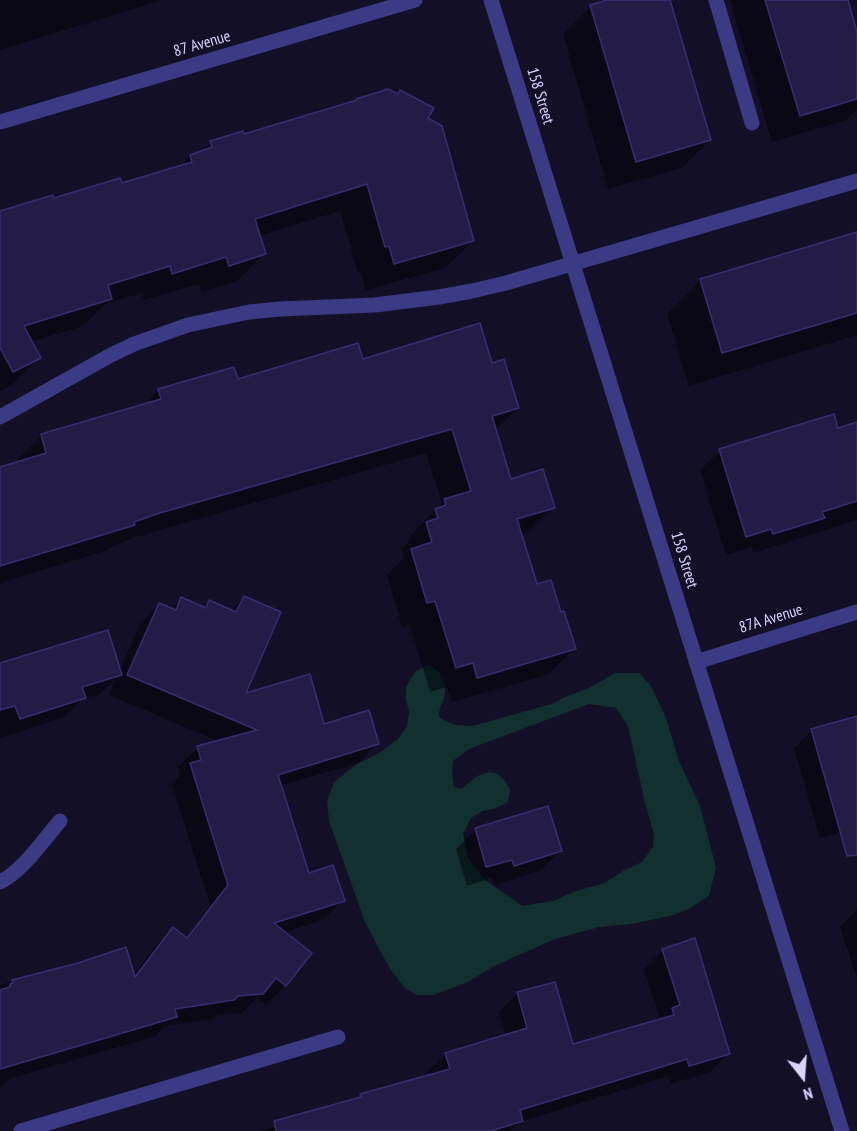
<!DOCTYPE html>
<style>
body{margin:0}
#map{position:relative;width:857px;height:1131px;overflow:hidden;background:#130f26;font-family:"PT Sans Narrow",sans-serif}
canvas{display:block}
.north{position:absolute;left:773px;top:1047px;width:60px;height:60px;-webkit-text-stroke:4px #130f26;paint-order:stroke;rotate:163deg;font-size:16px;font-weight:700;line-height:24px;text-align:center;color:#d9d4ff}
.north::after{content:'';display:block;margin:auto;width:21px;height:27px;background:#d9d4ff;clip-path:polygon(50% 0,100% 100%,50% 72%,0 100%)}
</style>
<div id="map">
<canvas width="857" height="1131"></canvas>
<div class="north">N</div>
</div>
<script>
const ctx = document.querySelector('canvas').getContext('2d');
ctx.lineJoin = 'round';
function paint(path, color) {
  ctx.fillStyle = color;
  ctx.fill(path, 'evenodd');
}
function strokePath(path, color, width, dash) {
  ctx.strokeStyle = color;
  ctx.lineWidth = width;
  ctx.lineCap = dash ? 'butt' : 'round';
  ctx.setLineDash(dash || []);
  ctx.stroke(path);
}
function label(font, color, halo, rows, align = 'center') {
  ctx.font = font + ' "PT Sans Narrow",sans-serif';
  ctx.lineWidth = 4.5;
  ctx.setLineDash([]);
  ctx.textBaseline = 'middle';
  ctx.strokeStyle = halo;
  ctx.fillStyle = color;
  for (const [text, x, y, turn = 0] of rows) {
    ctx.save();
    ctx.translate(x, y);
    ctx.rotate((+turn || 0) * Math.PI / 180);
    ctx.textAlign = isNaN(turn) ? turn : align;
    if (halo) ctx.strokeText(text, 0, 0);
    ctx.fillText(text, 0, 0);
    ctx.restore();
  }
}
paint(new Path2D(`
 M427,665C439,669 447,679 445,692C445,701 438,707 439,717L445,721L456,725L472,726L552,704L565,697L589,688L615,673H639L651,686L666,718L679,761L700,806L716,868L709,896L689,909L670,916L632,924L599,927L555,939L494,966L466,983L433,995H417L405,988L390,969L365,922L329,821L327,801L334,782L357,764L379,753L398,739L407,726L409,712L406,700V687L415,672ZM589,704L616,708L628,726L645,803L654,834L653,847L642,862L623,871L605,883L576,891L553,901L522,906L484,879L468,858L463,834L471,818L483,811L494,809L508,802L510,790C508,786 505,780 501,777C489,765 472,779 462,789L454,787L452,772L453,761L469,749Z`), '#12302f');
paint(new Path2D(`
 M0,0H162L0,50Z
 M613,0H669L710,140L682,168L608,189L563,34L591,6Z
 M730,0H846L857,37V109L846,120L772,142Z
 M426,119L473,241L445,268L366,290L361,272L358,273L340,211L259,236L264,254L237,281L202,292L199,284L144,300L142,293L105,304L83,326L31,342L39,357L12,385L0,391V248L121,185L179,168L190,156L201,153L211,143L243,136Z
 M857,234V335L689,386L667,314L701,280Z
 M362,361L491,365L518,408L494,431L510,481L553,507L527,533L520,535L536,586L560,614L574,648L549,674L452,702L447,687L430,692L410,625L402,627L387,575L404,558L401,549L411,539L410,536L442,503L426,453L133,538L114,545L108,550L3,582L0,585V469L17,464L16,461L41,436L144,405L159,390L237,381Z
 M857,424V520L753,553L752,547L726,555L700,470L720,451L837,430Z
 M244,597V695L323,726L377,744L358,763L280,786L308,874L343,900L323,920L283,933L310,953L285,985L266,1005L257,998L242,1013L217,1015L213,1019L165,1026L156,1036L8,1079L0,1088V985L78,964L133,976L154,948L173,929L185,938L210,906L172,784L180,775L178,767L198,748L220,742L109,695L116,678L100,694L82,699L64,717L0,738V665L119,672L140,624L159,604L171,610L182,599L203,608L210,602L230,611Z
 M857,714V828L820,838L794,748L812,730L846,721L851,715Z
 M476,830L560,851L541,870L494,885L492,878L467,886L456,849Z
 M857,910V978L840,927Z
 M694,940L728,1054L710,1072L670,1084L668,1076L520,1122L511,1131H262L357,1099L361,1096L429,1077L427,1072L446,1054L506,1036L499,1012L517,994L554,983L572,1046L661,1020L644,969L663,951Z`), '#0007');
const building = new Path2D(`
 M607,0H670L711,140L636,162L590,5Z
 M765,0H848L857,32V99L800,116Z
 M388,89L398,94L400,90L434,108L428,118L442,126L474,241L394,264L389,246L385,247L367,184L255,219L266,254L229,266L226,257L172,274L170,266L108,285L112,299L24,326L41,358L13,372L0,348V211L53,195L54,198L120,178L122,183L192,162L190,155L212,147L210,141L243,131L244,134L357,100L356,99Z
 M857,232V313L722,353L700,279Z
 M480,323L492,363L504,359L519,408L492,416L511,479L543,469L555,508L517,519L537,584L551,580L561,612L564,611L576,649L477,678L473,663L456,668L435,601L427,603L411,549L432,542L426,522L438,518L435,509L446,505L444,499L471,491L452,429L160,513L134,522L135,525L0,566V467L46,453L41,434L161,399L158,389L234,367L238,379L358,343L363,359Z
 M834,414L838,428L857,422V501L822,512L825,518L773,534L771,529L746,537L719,449Z
 M244,596L281,612L246,693L310,674L324,724L369,710L379,744L278,775L309,873L333,865L345,901L274,923L312,953L286,986L276,978L263,994L238,996L234,1000L175,1009L177,1017L0,1069V990L10,987V984L13,983L12,980L78,963L126,947L135,977L173,927L187,938L228,885L190,763L201,760L197,746L257,730L127,675L159,603L176,610L181,597L206,608L209,600L236,612Z
 M108,630L122,675L82,687L86,698L20,719L15,706L0,710V663Z
 M857,716V855L847,856L811,729Z
 M548,806L562,851L514,866L512,860L486,867L475,828Z
 M695,938L730,1054L689,1066L687,1059L520,1110L523,1121L491,1131H276L274,1121L361,1097L360,1094L450,1069L445,1053L527,1028L517,992L555,982L573,1044L674,1015L672,1008L680,1005L662,949Z`);
paint(building, '#241b47');
strokePath(building, '#3b2d73', 1.5);
strokePath(new Path2D(`
 M491,0L842,1131
 M716,0L752,123
 M0,122L415,0
 M0,417L111,355L134,344L188,325L249,312L280,309L375,305L439,297L472,291L506,283L857,181
 M696,662L857,612
 M0,882C23,871 43,840 60,821
 M21,1131L338,1037`), '#3d3a85', 15);
label('16px', '#d9d4ff', '#130f26', [
 ["87 Avenue",202,44,-16],
 ["158 Street",540,96,73],
 ["158 Street",684,560,73],
 ["87A Avenue",771,619,-17]
]);
</script>
